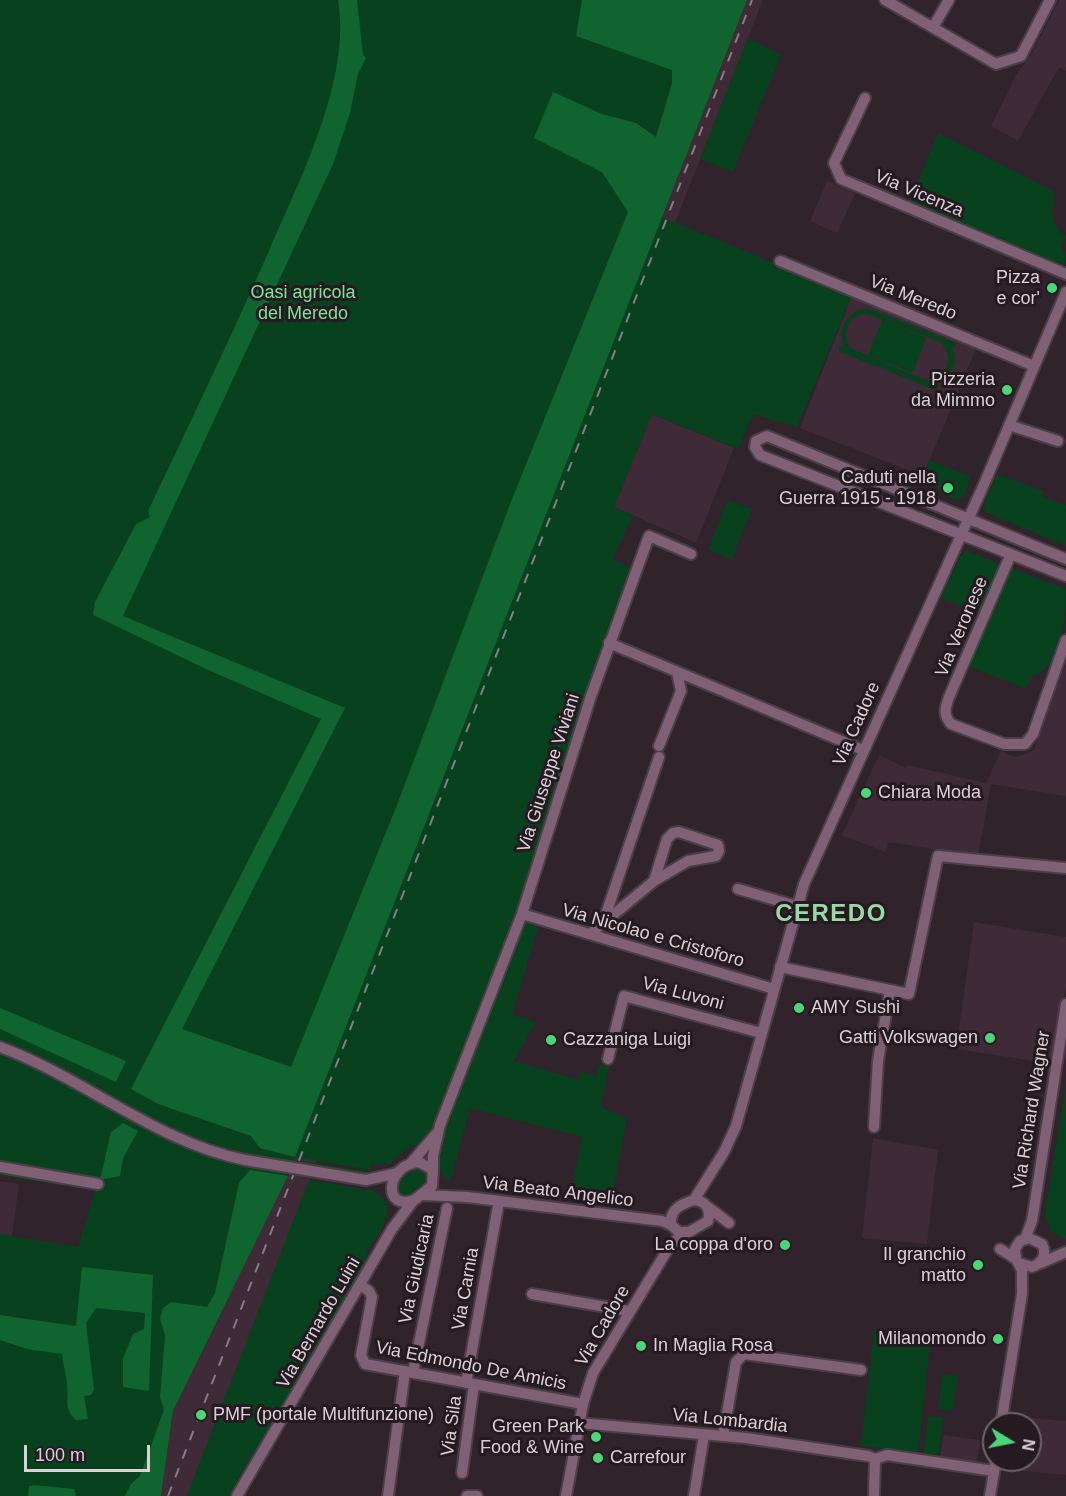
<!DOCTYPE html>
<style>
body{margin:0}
#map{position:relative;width:1066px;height:1496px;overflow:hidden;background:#30232c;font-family:Helvetica,sans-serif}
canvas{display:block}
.north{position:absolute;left:982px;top:1412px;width:60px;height:60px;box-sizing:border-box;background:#261a22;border:2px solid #6e636a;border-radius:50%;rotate:100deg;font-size:16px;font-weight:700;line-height:24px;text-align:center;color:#dad1d6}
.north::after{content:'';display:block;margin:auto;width:21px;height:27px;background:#4bd677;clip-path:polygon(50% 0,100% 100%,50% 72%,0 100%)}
.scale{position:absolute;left:24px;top:1445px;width:126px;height:27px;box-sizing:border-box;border:3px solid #dad1d6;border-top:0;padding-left:8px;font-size:18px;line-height:21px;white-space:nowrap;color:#dad1d6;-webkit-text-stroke:4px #261a22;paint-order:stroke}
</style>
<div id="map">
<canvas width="1066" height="1496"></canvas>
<div class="north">N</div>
<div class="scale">100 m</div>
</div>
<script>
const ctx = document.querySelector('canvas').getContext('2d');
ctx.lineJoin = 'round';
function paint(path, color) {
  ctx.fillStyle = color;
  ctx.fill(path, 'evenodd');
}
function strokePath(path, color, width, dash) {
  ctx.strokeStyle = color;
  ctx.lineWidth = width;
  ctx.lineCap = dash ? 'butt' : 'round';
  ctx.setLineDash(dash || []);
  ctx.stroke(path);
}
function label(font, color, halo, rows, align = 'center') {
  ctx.font = font + ' Helvetica,sans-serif';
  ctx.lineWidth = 6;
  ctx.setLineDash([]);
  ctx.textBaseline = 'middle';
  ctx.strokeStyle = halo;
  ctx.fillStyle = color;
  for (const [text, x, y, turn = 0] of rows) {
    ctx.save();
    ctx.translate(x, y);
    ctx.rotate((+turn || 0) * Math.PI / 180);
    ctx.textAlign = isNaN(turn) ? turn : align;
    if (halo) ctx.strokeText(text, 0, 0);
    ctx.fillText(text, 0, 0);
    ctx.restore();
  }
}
paint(new Path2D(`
 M747,0H763L674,225L476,750L187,1496H161L173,1411L288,1176Z
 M1059,0H1066V71L1059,67L1018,141L991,126L1016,75L1032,53Z
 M827,181L855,193L837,233L810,221Z
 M852,296L976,348L923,476L800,428Z
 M652,414L734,448L696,543L614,507Z
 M1066,663V796L991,784L978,856L889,842L885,852L842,835L879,755L906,768L908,765L986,783L1001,751L1016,757L1034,750Z
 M974,922L1066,937V984L1054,1064L956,1049Z
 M873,1138L938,1150L927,1244L862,1238Z
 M0,1181L19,1184L12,1236L78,1247L74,1264L0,1253Z
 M1013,1416L1066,1421V1475L1003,1469L1005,1460H1030V1424H1012Z
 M944,1435L980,1440L976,1466L939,1461Z`), '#3e2b37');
paint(new Path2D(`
 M0,0H747L662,217L852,295L797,427L753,414L738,449L652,414L614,507L633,515L613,559L630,567L593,672L517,915L538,928L512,1015L536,1022L514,1061L579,1080L581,1072L596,1076L599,1065L609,1067L601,1107L627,1119L611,1203L570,1197L582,1137L470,1108L450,1183L439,1170V1153L412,1145L390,1163L371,1165L370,1170L295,1157V1160L379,1173L367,1175L293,1162L173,1411L161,1496H0V1234L78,1247L95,1190L0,1176Z
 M748,38L781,55L733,172L700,159Z
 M938,133L1055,192C1051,209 1050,226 1066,236L1061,250L1066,253L1063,269L908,204Z
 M860,309H870L956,343L955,348L951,347C961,362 951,377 937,383L939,385L937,391L838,351L840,346L845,348C837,331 844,318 860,309ZM865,313L940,342C957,358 946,381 923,379L850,348C841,333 848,317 865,313Z
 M882,320L926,338L913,373L868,355Z
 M929,460L971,477L963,497L953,500L923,476Z
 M997,474L1044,491L1042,497L1066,505V546L985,512L984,504Z
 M728,500L752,509L732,559L708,550Z
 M966,550L1001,565L980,614L941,598L960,557Z
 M1010,568L1066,589C1066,616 1063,669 1032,676L1026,689L968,666Z
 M1066,1084V1240L1051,1231L1045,1214Z
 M415,1169H423L427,1174L428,1180L409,1195H402L397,1186L399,1180Z
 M309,1180L374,1191L387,1202L388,1216L369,1250H366L368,1258L229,1496H187Z
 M874,1330L931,1336L918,1452L861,1446Z
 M942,1374L958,1376L953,1411L938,1409Z
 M928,1416L944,1418L938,1458L923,1456Z`), '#08411d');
paint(new Path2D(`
 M338,0H357L363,55L366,58L358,74L350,113L333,164L123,616L345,708L182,1029L291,1067L397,805L510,504L628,212L602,172L534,138L553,92L602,114L636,123L656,137L672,83V70L576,36L582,0H747L295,1157L260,1148L251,1136L158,1104L131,1089L321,719L206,669L93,615L95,602L136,524L150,517L148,511C189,425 230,339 269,251C299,181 352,78 338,0Z
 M0,1008L126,1061L116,1082L0,1029Z
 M123,1123L138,1131L123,1158L120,1176L100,1180L111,1132Z
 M250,1170L288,1176L173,1411L161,1496H125L131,1484L140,1476L164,1410L160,1397L165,1336L160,1318L163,1308L171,1302L207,1307L215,1293L239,1183Z
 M82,1267L153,1275L149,1391L123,1387V1358L133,1334L144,1329L145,1313L96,1308L86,1323L94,1390L91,1395L84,1396L88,1419L76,1420C63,1409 69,1397 67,1384C66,1374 63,1364 62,1354L27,1349L0,1340V1315L76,1326Z
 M34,1485L74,1489L76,1496H28L29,1486Z`), '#10642f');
const minor = new Path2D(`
 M885,0L996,64L1021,56L1050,0
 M933,27L949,0
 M865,98L834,163L841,179L1066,274
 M780,261L1034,366
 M1009,425L1058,441
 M1011,554L949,697C945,708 943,715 951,724L1004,744H1025L1033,734L1066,640
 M1066,559L767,436L756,441L755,447L760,455L1066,576
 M609,643L863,750
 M659,746L681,691L677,672
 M738,889L796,906
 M607,911L659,757
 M522,914L774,989
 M590,934L654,881L688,861L716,856L719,851L718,845L679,832L673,833L667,839L654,881
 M780,967L909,994L938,856L1066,868
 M0,1047C84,1078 156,1142 245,1160
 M608,1059L624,996L761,1033
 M874,1127L878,1061L890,990
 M411,1163L436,1134
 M0,1167L98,1184
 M433,1172V1156L440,1125L522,914L591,696L649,536L691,554
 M366,1180L398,1173
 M423,1195L467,1197L662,1221L671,1225
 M694,1200L724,1152L736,1126L804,884L985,482L1066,292
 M694,1200C706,1201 711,1209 708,1221L689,1232H679L671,1225C669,1210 681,1204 694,1200Z
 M708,1207L729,1223
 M1025,1239L1032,1221L1066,1004
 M1000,1249L1016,1259
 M1041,1263L1066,1252
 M360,1285L369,1291L372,1297L361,1355L365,1364L583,1404
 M532,1294L629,1311
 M413,1372L447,1208
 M466,1383L499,1201
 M579,1423L746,1438L868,1456L875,1459
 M1001,1424L1022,1294V1270L1016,1259L1015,1249L1020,1241L1029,1238L1042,1244C1047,1254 1043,1263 1032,1267L1019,1263
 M723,1436L736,1362L744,1354L861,1370
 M875,1459L887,1455L994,1471
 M462,1473L474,1384
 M237,1496L392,1229L413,1201L432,1186L433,1170L419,1162C384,1165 383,1214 416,1199
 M388,1496L405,1371
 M467,1496H477
 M566,1496L583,1404L593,1373L668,1249L683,1233
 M694,1496L704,1435
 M874,1496L875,1459
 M990,1496L996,1460`);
strokePath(minor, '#4b3f47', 14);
strokePath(minor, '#806075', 10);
strokePath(new Path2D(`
 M168,1496L752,0`), '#877c83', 2, [10, 10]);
const minorBridge = new Path2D(`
 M245,1160L366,1180`);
strokePath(minorBridge, '#4b3f47', 14, []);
strokePath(minorBridge, '#806075', 10);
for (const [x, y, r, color] of [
 [1052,288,6,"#4bd677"],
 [1007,390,6,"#4bd677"],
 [948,488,6,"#4bd677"],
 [866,793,6,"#4bd677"],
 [799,1008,6,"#4bd677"],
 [990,1038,6,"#4bd677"],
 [551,1040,6,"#4bd677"],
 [785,1245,6,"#4bd677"],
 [978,1265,6,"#4bd677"],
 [998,1339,6,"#4bd677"],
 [641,1346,6,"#4bd677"],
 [201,1415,6,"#4bd677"],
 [596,1437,6,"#4bd677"],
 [598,1458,6,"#4bd677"]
]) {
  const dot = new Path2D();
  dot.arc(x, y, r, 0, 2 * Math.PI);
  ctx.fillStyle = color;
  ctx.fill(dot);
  strokePath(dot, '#261a22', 2);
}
label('18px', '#dad1d6', '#261a22', [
 ["Via Vicenza",919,194,23],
 ["Via Meredo",913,298,22],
 ["Via Veronese",962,627,-67],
 ["Via Cadore",857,724,-66],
 ["Via Giuseppe Viviani",549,773,-72],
 ["Via Nicolao e Cristoforo",653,936,16],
 ["Via Luvoni",683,994,15],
 ["Via Richard Wagner",1032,1110,-81],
 ["Via Beato Angelico",558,1192,7],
 ["Via Giudicaria",417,1269,-78],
 ["Via Carnia",466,1289,-80],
 ["Via Bernardo Luini",319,1323,-60],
 ["Via Cadore",603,1326,-60],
 ["Via Edmondo De Amicis",471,1366,11],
 ["Via Lombardia",730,1421,6],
 ["Via Sila",452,1426,-82]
]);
label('18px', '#dad1d6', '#261a22', [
 ["Pizza",1040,278],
 ["e cor'",1040,299],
 ["Pizzeria",995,380],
 ["da Mimmo",995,401],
 ["Caduti nella",936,478],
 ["Guerra 1915 - 1918",936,499],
 ["Chiara Moda",878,793,"left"],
 ["AMY Sushi",811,1008,"left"],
 ["Gatti Volkswagen",978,1038],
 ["Cazzaniga Luigi",563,1040,"left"],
 ["La coppa d'oro",773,1245],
 ["Il granchio",966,1255],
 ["matto",966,1276],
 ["Milanomondo",986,1339],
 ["In Maglia Rosa",653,1346,"left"],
 ["PMF (portale Multifunzione)",213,1415,"left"],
 ["Green Park",584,1427],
 ["Food & Wine",584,1448],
 ["Carrefour",610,1458,"left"]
], 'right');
label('18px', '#7de396', '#261a22', [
 ["Oasi agricola",303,293],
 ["del Meredo",303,314]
]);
ctx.letterSpacing = '1.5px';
label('bold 24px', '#97daa5', '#261a22', [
 ["CEREDO",831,914]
]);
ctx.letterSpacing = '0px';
</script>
